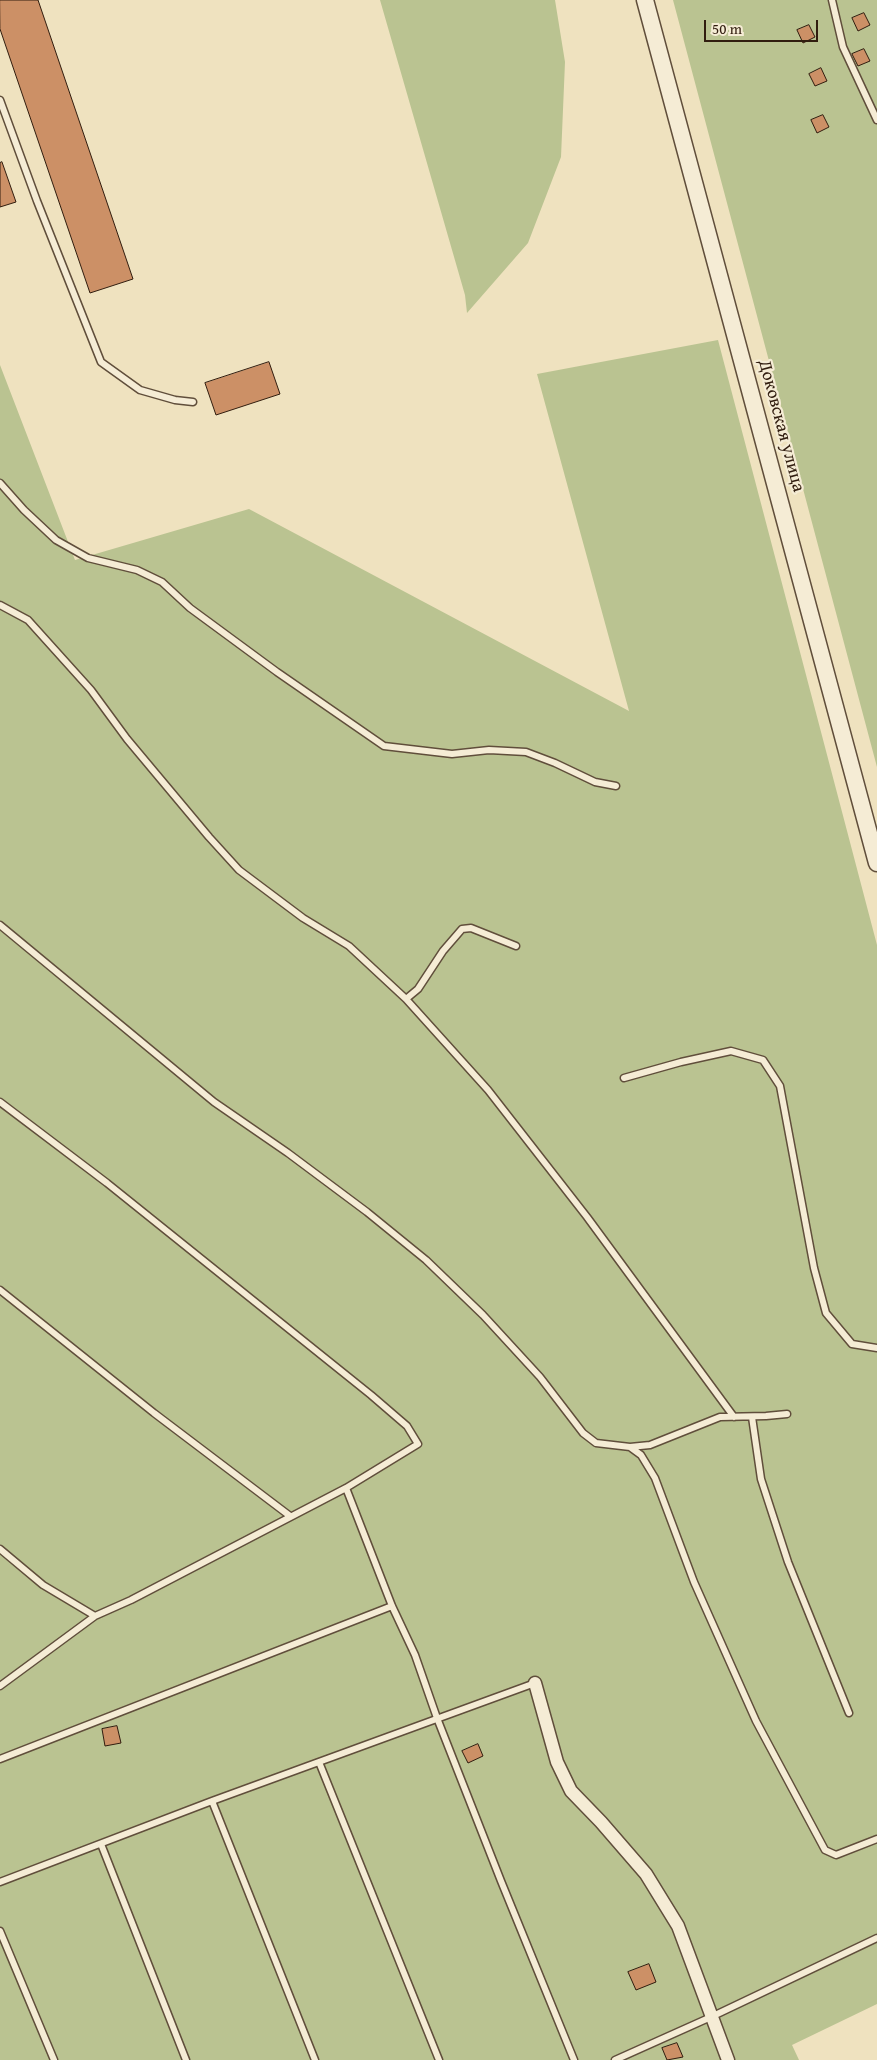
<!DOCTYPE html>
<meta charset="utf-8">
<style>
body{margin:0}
#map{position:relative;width:877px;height:2060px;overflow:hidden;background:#efe2bf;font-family:"Gentium Book Plus",serif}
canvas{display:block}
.scale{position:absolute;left:704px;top:20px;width:114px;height:22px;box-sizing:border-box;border:2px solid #311d0f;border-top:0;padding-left:6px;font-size:15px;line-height:18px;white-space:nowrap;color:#311d0f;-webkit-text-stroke:4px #f5ecd5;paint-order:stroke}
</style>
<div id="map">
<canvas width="877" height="2060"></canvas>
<div class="scale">50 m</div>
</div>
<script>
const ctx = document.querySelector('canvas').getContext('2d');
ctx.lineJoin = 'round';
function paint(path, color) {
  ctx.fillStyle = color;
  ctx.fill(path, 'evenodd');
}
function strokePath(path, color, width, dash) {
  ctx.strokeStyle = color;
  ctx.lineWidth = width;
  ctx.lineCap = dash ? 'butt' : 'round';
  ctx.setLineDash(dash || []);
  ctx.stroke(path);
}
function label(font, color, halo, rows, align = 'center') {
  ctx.font = font + ' "Gentium Book Plus",serif';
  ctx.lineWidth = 4.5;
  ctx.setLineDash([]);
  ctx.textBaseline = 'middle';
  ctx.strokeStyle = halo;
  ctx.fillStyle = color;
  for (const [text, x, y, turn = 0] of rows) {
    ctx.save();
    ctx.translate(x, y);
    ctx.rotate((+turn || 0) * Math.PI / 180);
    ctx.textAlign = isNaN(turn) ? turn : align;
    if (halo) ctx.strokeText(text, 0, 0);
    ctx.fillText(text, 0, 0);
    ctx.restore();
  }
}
paint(new Path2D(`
 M380,0H555L565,62L561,157L528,243L467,313L465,295Z
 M673,0H877V767Z
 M718,340L877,945V2004L792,2045L799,2060H0V365L75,560L249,509L629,711L537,374Z`), '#bac391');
const building = new Path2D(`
 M0,0H38L133,279L90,293L0,29Z
 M864,13L870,25L858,31L852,18Z
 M809,25L815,37L803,43L797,30Z
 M864,49L870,61L858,66L852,54Z
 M821,68L827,81L815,86L809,74Z
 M823,115L829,127L817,133L811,120Z
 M2,162L16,202L0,207V163Z
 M269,362L280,394L216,415L205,383Z
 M117,1726L121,1743L105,1746L102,1729Z
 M478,1744L483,1756L468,1763L462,1751Z
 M649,1964L656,1982L636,1990L628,1972Z
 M677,2043L683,2057L667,2060L662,2048Z`);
paint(building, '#cc9066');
strokePath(building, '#311d0f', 1);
const service = new Path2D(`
 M832,0L843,47L877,120
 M0,100L37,201L101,362L140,390L175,400L193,402
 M0,483L24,510L56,540L88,558L137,570L162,582L190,608L277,672L384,746L452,754L489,750L526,752L555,763L595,782L616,786
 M0,605L28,620L91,690L127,739L209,837L239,870L303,918L349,946L406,999L488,1090L587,1217L734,1417
 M0,925L214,1102L288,1153L367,1212L426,1260L483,1315L540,1377L583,1433L596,1443L630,1447L641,1455L655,1478L694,1582L756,1721L825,1850L836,1855L877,1839
 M406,999L418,989L443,951L462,929L471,928L516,946
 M624,1078L681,1062L731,1051L763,1060L780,1086L814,1268L826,1313L852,1344L877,1348
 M0,1102L107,1183L371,1395L407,1426L418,1444L346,1488L131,1600L95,1616L0,1686
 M0,1290L154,1413L290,1516
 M752,1417L761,1479L788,1562L849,1713
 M630,1447L650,1445L720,1417L766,1416L787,1414
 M346,1488L392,1606L415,1655L437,1718L501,1881L574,2060
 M0,1549L43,1585L95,1616
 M0,1759L392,1606
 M319,1762L439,2060
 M212,1801L315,2060
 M101,1844L186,2060
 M0,1882L212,1801L535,1683
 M0,1931L54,2060
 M615,2060L711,2017L877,1938`);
const minor = new Path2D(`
 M535,1683L557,1762L571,1791L601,1822L646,1874L678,1926L728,2060`);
const tertiary = new Path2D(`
 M645,0L877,863`);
strokePath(service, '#604e3b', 9);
strokePath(minor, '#604e3b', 15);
strokePath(tertiary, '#604e3b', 19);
strokePath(service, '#f5ecd5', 6);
strokePath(minor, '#f5ecd5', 12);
strokePath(tertiary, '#f5ecd5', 16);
label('18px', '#311d0f', '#f5ecd5', [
 ["Доковская улица",781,426,75]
]);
</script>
